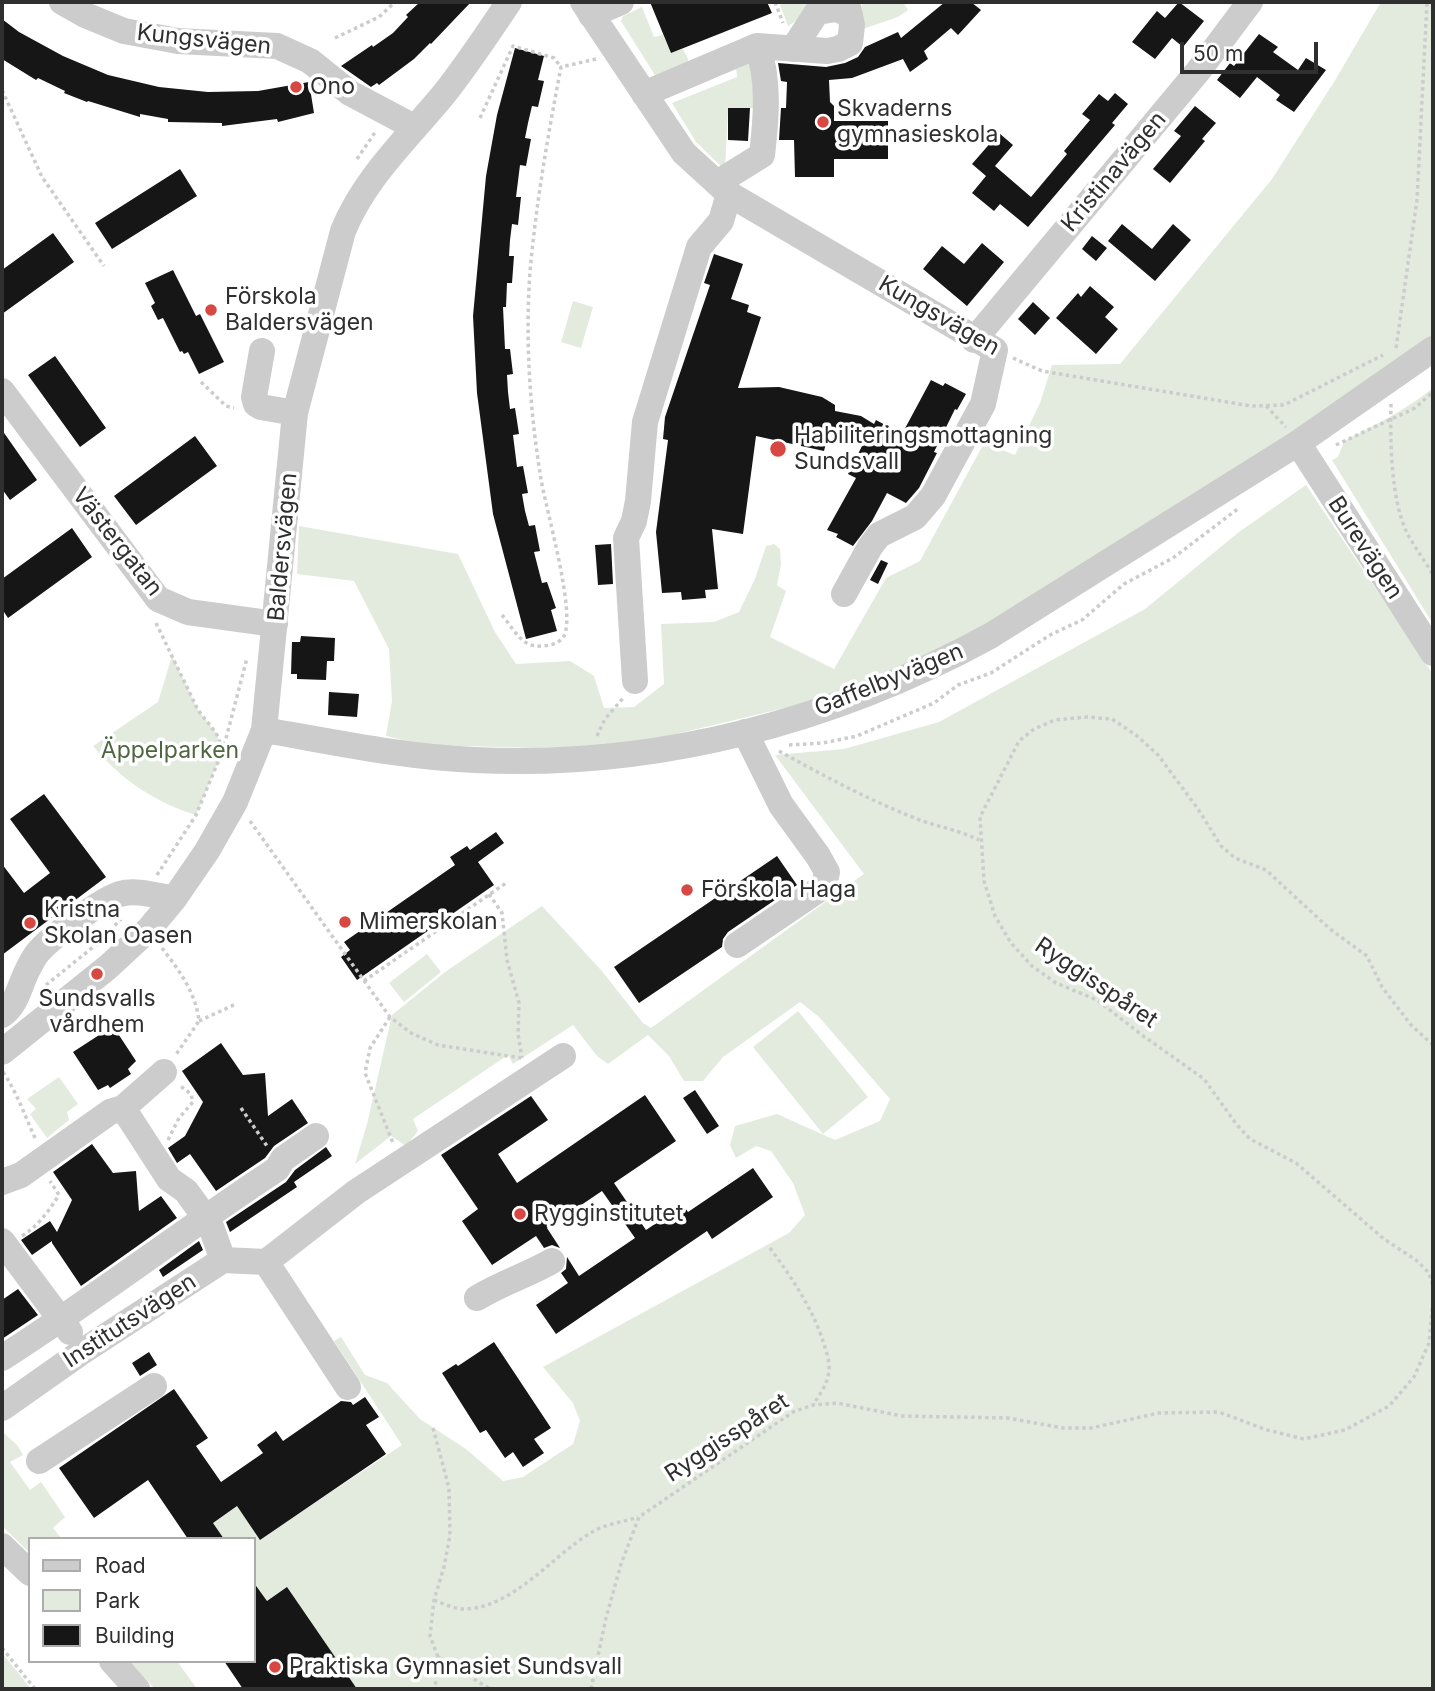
<!DOCTYPE html>
<meta charset="utf-8">
<style>
body{margin:0}
#map{position:relative;width:1435px;height:1691px;overflow:hidden;background:#fff;font-family:Inter,sans-serif}
canvas{display:block}
.frame{position:absolute;inset:0;border:4px solid #2f2f2f;pointer-events:none}
.legend{position:absolute;left:28px;top:1537px;width:228px;height:126px;box-sizing:border-box;background:#fff;border:2px solid #acacac;margin:0;padding:9px 12px;list-style:none;font-size:21px;color:#2f2f2f}
.legend li{display:flex;align-items:center;gap:14px;height:35px}
.legend b{width:35px;border:2px solid #acacac}
.scale{position:absolute;left:1180px;top:42px;width:138px;height:32px;box-sizing:border-box;border:4px solid #2f2f2f;border-top:0;padding-left:9px;font-size:21px;line-height:24px;white-space:nowrap;color:#2f2f2f;-webkit-text-stroke:5px #fff;paint-order:stroke}
</style>
<div id="map">
<canvas width="1435" height="1691"></canvas>
<div class="frame"></div>
<ul class="legend">
<li><b style="height:9px;background:#ccc"></b>Road</li>
<li><b style="height:19px;background:#e3ebde"></b>Park</li>
<li><b style="height:19px;background:#161616"></b>Building</li>
</ul>
<div class="scale">50 m</div>
</div>
<script>
const ctx = document.querySelector('canvas').getContext('2d');
ctx.lineJoin = 'round';
function paint(path, color) {
  ctx.fillStyle = color;
  ctx.fill(path, 'evenodd');
}
function strokePath(path, color, width, dash) {
  ctx.strokeStyle = color;
  ctx.lineWidth = width;
  ctx.lineCap = dash ? 'butt' : 'round';
  ctx.setLineDash(dash || []);
  ctx.stroke(path);
}
function label(font, color, halo, rows, align = 'center') {
  ctx.font = font + ' Inter,sans-serif';
  ctx.lineWidth = 7;
  ctx.setLineDash([]);
  ctx.textBaseline = 'middle';
  ctx.strokeStyle = halo;
  ctx.fillStyle = color;
  for (const [text, x, y, turn = 0] of rows) {
    ctx.save();
    ctx.translate(x, y);
    ctx.rotate((+turn || 0) * Math.PI / 180);
    ctx.textAlign = isNaN(turn) ? turn : align;
    if (halo) ctx.strokeText(text, 0, 0);
    ctx.fillText(text, 0, 0);
    ctx.restore();
  }
}
paint(new Path2D(`
 M779,2H826L788,26Z
 M862,2H903L908,10L898,17L860,30Z
 M1381,2H1433V337L1286,436L953,645L818,700L664,737L574,749L424,745L386,736L392,701L389,649L354,581L297,574L299,526L458,554L495,632L516,664L570,661L594,676L604,708L634,707L664,684L661,624L714,622L739,612L755,579L766,546L774,544L780,549L781,564L777,585L786,591L770,637L834,669L886,578L920,561L984,443L1015,455L1040,403L1052,365L1120,364L1272,179L1334,82Z
 M642,7L654,37L663,35L671,53L683,49L688,59V65L658,80L621,21L623,16Z
 M750,57L755,108H728L725,170L696,142L672,103L737,77L736,67Z
 M573,301L593,307L581,348L561,342Z
 M1433,388V624L1332,460L1338,457L1344,441C1376,425 1405,410 1433,388Z
 M1306,485L1433,674V1689H357L287,1588L267,1601L254,1583V1539H224L213,1523L237,1506L260,1539L402,1445L334,1341L341,1337L365,1375L387,1383L420,1419L466,1449L503,1481L523,1477L573,1444L580,1421L573,1403L543,1367L789,1233L805,1215L793,1183L771,1151L756,1146L736,1158L730,1145L735,1126L777,1114L835,1140L880,1121L890,1099L819,1017L800,1002L723,1057L703,1081H684L669,1056L648,1035L608,1064L597,1056L573,1025L513,1064L508,1055L413,1119L418,1131L406,1146L391,1136L355,1164L367,1124L392,1015L445,972L542,906L601,970L643,1023L651,1028L864,874L775,755L844,749L939,722L1145,609L1239,532Z
 M172,656L198,710L216,733L223,750L196,815C156,803 120,779 93,746L158,702Z
 M427,954L441,972L404,1002L389,983Z
 M798,1011L868,1097L823,1134L753,1047Z
 M59,1077L78,1104L67,1112L69,1120L47,1138L30,1114L36,1109L27,1099Z
 M2,1431L18,1446L23,1455L10,1462L30,1490L41,1482L65,1517L53,1528L62,1539H30V1553L2,1526Z
 M2,1653L31,1689H2Z
 M129,1661H177L197,1689H155Z`), '#e3ebde');
paint(new Path2D(`
 M420,2H471L431,44L430,43L414,59L379,85L377,83L371,87L341,66L372,45L373,47L393,33L408,17L406,15Z
 M650,2H767L772,13L671,53Z
 M945,2H971L981,10L958,35L951,28L924,51L928,59L910,72L903,59L852,78L829,80L830,102L834,106V121H888V159H834V177H795L794,140H779L781,108H786L787,82L781,81L778,63L826,67L845,63L858,57L865,47L898,32L901,38Z
 M1179,2L1204,21L1183,47L1172,38L1155,59L1132,42L1157,11L1165,18Z
 M2,19L19,32L63,56L108,75L159,87L208,92L258,91L309,82L314,113L278,122L277,119L222,126V123L168,122V119L140,114V117L88,101L87,102L64,93L65,91L38,78L36,80L2,59Z
 M1259,34L1278,47L1273,52L1298,70L1306,58L1326,70L1294,112L1276,100L1280,95L1257,77L1240,98L1217,80L1230,63L1234,66Z
 M515,48L544,56L538,80L544,81L538,107L532,106L528,123L525,138L531,139L526,166L520,165L516,197H521L518,225L512,224L510,240L509,256H514L512,283H507L506,307H503L505,349H510L513,374L507,375L508,392L510,409L515,408L519,434L513,435L517,467L523,466L528,493L522,494L525,511L529,526L535,525L540,551L534,552L542,583L547,582L556,608L551,610L557,631L526,639L493,514L477,393L473,316L486,176L497,115Z
 M1115,93L1128,104L1112,123L1115,125L1028,227L1000,204L994,211L972,193L986,176L972,164L999,133L1013,145L995,166L1031,197L1067,154L1064,151L1090,120L1082,114L1099,94L1108,101Z
 M1195,106L1216,123L1202,139L1205,141L1170,183L1153,169L1181,136L1174,131Z
 M728,108H750L748,141L728,140Z
 M180,169L197,196L112,249L95,223Z
 M1122,224L1152,249L1173,224L1191,240L1155,281L1108,241Z
 M53,233L74,262L2,314V270Z
 M1092,236L1107,248L1096,261L1082,249Z
 M982,243L1004,262L967,306L923,269L942,246L964,264Z
 M714,254L743,264L731,299L749,305L747,312L761,317L738,388L779,387L822,397L835,405V411L861,416L874,424L876,420L902,434L931,380L943,386L945,383L966,394L957,410L955,409L934,452L937,453L919,488L906,503L887,493L872,521L853,546L836,537L838,534L827,530L856,478L848,474L863,444L828,436L824,451L756,436L743,534L712,529L718,589L705,590L706,598L682,600L681,592L662,593L656,532L668,440L663,439L665,417L710,285L704,283Z
 M173,270L196,316L200,314L224,362L199,374L188,352L184,354L182,351L180,352L163,318L158,320L151,306L155,303L145,283Z
 M1090,286L1114,307L1105,317L1118,329L1096,354L1056,318L1078,293L1081,297Z
 M1033,302L1050,318L1035,335L1018,319Z
 M55,356L106,428L80,447L28,375Z
 M2,430L37,480L10,500L2,489Z
 M195,436L217,466L136,525L114,496Z
 M72,528L92,557L8,618L2,609V579Z
 M611,544L613,584L598,585L595,545Z
 M881,560L888,563L878,584L870,580Z
 M301,636L335,638L334,661H327L326,680L297,679V674H291L292,642H300Z
 M329,692L359,694L357,717L328,715Z
 M44,794L106,877L2,955V864L24,893L50,873L10,819Z
 M496,832L504,843L478,862L494,885L357,980L341,957L350,950L344,942L455,865L450,857L467,846L470,850Z
 M777,856L797,885L728,932L723,939L722,947L639,1003L614,967Z
 M113,1026L136,1061L128,1069L131,1074L110,1088L108,1085L98,1090L73,1052Z
 M221,1043L243,1075L265,1073L268,1116L292,1099L308,1123L274,1146L265,1158L216,1191L190,1154L177,1163L168,1148L185,1136L203,1102L182,1071Z
 M695,1090L719,1126L707,1134L683,1098Z
 M645,1095L676,1141L614,1183L646,1230L683,1205L688,1212L753,1168L773,1197L712,1239L707,1231L556,1334L536,1305L568,1283L561,1273L566,1269L567,1257L579,1276L635,1238L602,1191L547,1228L560,1248L552,1245L544,1248L536,1236L492,1265L462,1221L478,1209L441,1155L531,1096L548,1120L498,1154L517,1183Z
 M92,1144L113,1173L136,1171L139,1211L161,1196L177,1218L81,1286L52,1243V1241L32,1255L21,1240L50,1221L57,1232L72,1200L53,1172Z
 M326,1147L332,1156L294,1182L297,1187L230,1232L226,1222L286,1182L295,1170Z
 M199,1241L203,1250L163,1277L159,1270Z
 M18,1289L38,1315L2,1339V1300Z
 M494,1342L551,1428L534,1439L544,1453L523,1467L513,1452L505,1458L486,1430L480,1433L442,1373L456,1364L458,1366Z
 M149,1352L157,1365L140,1376L132,1363Z
 M174,1389L208,1438L196,1446L221,1482L263,1453L257,1445L276,1431L283,1441L341,1401L351,1402L353,1405L365,1397L379,1417L366,1425L386,1454L260,1540L237,1506L213,1523L224,1539H188L148,1480L94,1518L59,1468Z
 M254,1583L267,1601L287,1587L357,1689H243L224,1661H254Z`), '#161616');
strokePath(new Path2D(`
 M775,2L783,23
 M335,38L379,17L395,2
 M2,90L42,177L104,266
 M480,118L513,46L554,58L561,67
 M357,159L376,131
 M1396,348L1417,200L1427,2
 M1013,358L1042,371L1251,406L1284,405L1383,355
 M201,382L226,406L234,408
 M1391,404C1390,441 1391,500 1407,533C1415,548 1425,561 1433,575
 M1266,406L1286,427
 M1336,445L1415,408L1433,392
 M502,615C513,628 522,648 540,646C549,646 559,644 564,636C576,612 546,510 541,479C530,412 525,340 530,272C536,203 548,135 561,67L596,59
 M156,623L198,710L216,733L223,749
 M597,736L605,719L624,697
 M789,745L823,743L857,736L934,703L958,685L991,673L1050,635L1082,620L1124,584L1173,558L1239,508
 M779,751C824,776 869,800 917,819C938,827 959,830 979,840
 M250,821L390,1017L411,1033L438,1045L521,1058
 M157,875L196,815L223,750L247,658
 M489,894L502,913L507,960L519,1003L518,1034L522,1058
 M162,948C179,970 196,993 199,1021L175,1056
 M364,981L506,883
 M46,985L97,944L121,919
 M390,1017L370,1048L365,1073L393,1143
 M199,1021L236,1004
 M1433,1045L1411,1025L1382,987L1367,956L1330,929L1266,870L1235,858L1221,846L1198,809L1158,755L1136,735L1112,719L1087,717L1055,720L1034,729L1019,741L980,817L984,881L995,916L1011,943L1032,966L1056,983L1097,1000L1142,1035L1204,1079L1237,1125L1250,1139L1296,1163L1384,1239L1416,1260L1429,1273L1433,1286
 M3,1072C18,1094 25,1117 36,1140
 M241,1108L267,1146
 M168,1140L179,1118L193,1102L191,1094L179,1085
 M22,1236C39,1225 48,1212 59,1195L50,1181
 M770,1248C791,1277 810,1304 822,1338C825,1348 830,1360 829,1370C828,1384 820,1394 813,1405
 M433,1428L449,1488L450,1535L444,1567L434,1600L430,1636L438,1657L435,1689
 M434,1600C444,1604 454,1609 465,1609C513,1608 553,1555 592,1532C605,1524 624,1522 638,1517
 M2,1648L35,1689
 M438,1657L490,1689
 M591,1689L606,1618L621,1564L639,1517L793,1412L813,1405L837,1403L902,1416L1008,1418L1063,1428H1091L1159,1413L1219,1412L1267,1430L1304,1439L1345,1430L1389,1406L1414,1377L1429,1343L1433,1300`), '#ccc', 3.5, [3.5, 3.5]);
strokePath(new Path2D(`
 M62,2L85,15L124,31L178,41L277,46L310,61L350,93L414,127
 M583,2L684,153L729,194L995,350L983,404L933,496L915,517L879,535L870,547L844,594
 M591,15L621,2
 M793,49L817,12L837,9L850,15
 M644,94L757,46
 M717,183L762,155C766,120 770,79 757,46L827,51L838,49L850,43L852,25L847,2
 M974,340L1199,70L1250,2
 M262,351L254,397L256,404L261,407L295,413
 M2,391L158,599L188,612L275,624
 M1298,443L1433,653
 M635,681L626,538L634,521L638,501L645,422L699,247L721,221L729,194
 M264,730C334,742 403,757 474,760C654,769 833,722 990,636L1298,443L1433,349
 M737,945L824,886L827,872L818,856L781,805L745,732
 M2,1015C17,1005 20,984 28,969C31,963 35,955 40,950C53,936 102,899 120,894C136,889 157,896 174,899
 M2,1052L108,967L149,929L174,899L207,851L235,802L264,730L295,413L343,231C365,177 408,138 444,94C467,65 488,33 509,2
 M123,1108L169,1179L186,1191L210,1224L223,1260
 M2,1182L21,1175L110,1112L123,1108L164,1072
 M2,1241L70,1332
 M266,1262L356,1192L563,1056
 M266,1262L348,1387
 M477,1298C501,1283 528,1275 552,1261
 M2,1358C96,1298 184,1230 277,1169L283,1159L316,1136
 M2,1408L83,1351L223,1260L266,1262
 M39,1461L154,1386
 M2,1546L30,1573
 M112,1661L137,1689`), '#ccc', 26);
for (const [x, y, r, color] of [
 [296,87,7,"#d64841"],
 [823,122,7,"#d64841"],
 [211,310,7,"#d64841"],
 [778,449,9,"#d64841"],
 [687,890,7,"#d64841"],
 [345,922,7,"#d64841"],
 [30,923,7,"#d64841"],
 [97,974,7,"#d64841"],
 [520,1214,7,"#d64841"],
 [275,1667,7,"#d64841"]
]) {
  const dot = new Path2D();
  dot.arc(x, y, r, 0, 2 * Math.PI);
  ctx.fillStyle = color;
  ctx.fill(dot);
  strokePath(dot, '#fff', 2.5);
}
label('23px', '#2f2f2f', '#fff', [
 ["Kungsvägen",204,40,6],
 ["Kristinavägen",1114,172,-50],
 ["Kungsvägen",939,316,30],
 ["Västergatan",117,542,52],
 ["Baldersvägen",283,547,-85],
 ["Burevägen",1365,548,57],
 ["Gaffelbyvägen",889,680,-22],
 ["Ryggisspåret",1096,983,34],
 ["Institutsvägen",130,1321,-33],
 ["Ryggisspåret",727,1438,-33]
]);
label('23px', '#2f2f2f', '#fff', [
 ["Ono",310,87],
 ["Skvaderns",837,109],
 ["gymnasieskola",837,135],
 ["Förskola",225,297],
 ["Baldersvägen",225,323],
 ["Habiliteringsmottagning",794,436],
 ["Sundsvall",794,462],
 ["Förskola Haga",701,890],
 ["Kristna",44,910],
 ["Skolan Oasen",44,936],
 ["Mimerskolan",359,922],
 ["Sundsvalls",97,999,"center"],
 ["vårdhem",97,1025,"center"],
 ["Rygginstitutet",534,1214],
 ["Praktiska Gymnasiet Sundsvall",289,1667]
], 'left');
label('23px', '#4e6740', '#fff', [
 ["Äppelparken",170,751]
]);
</script>
